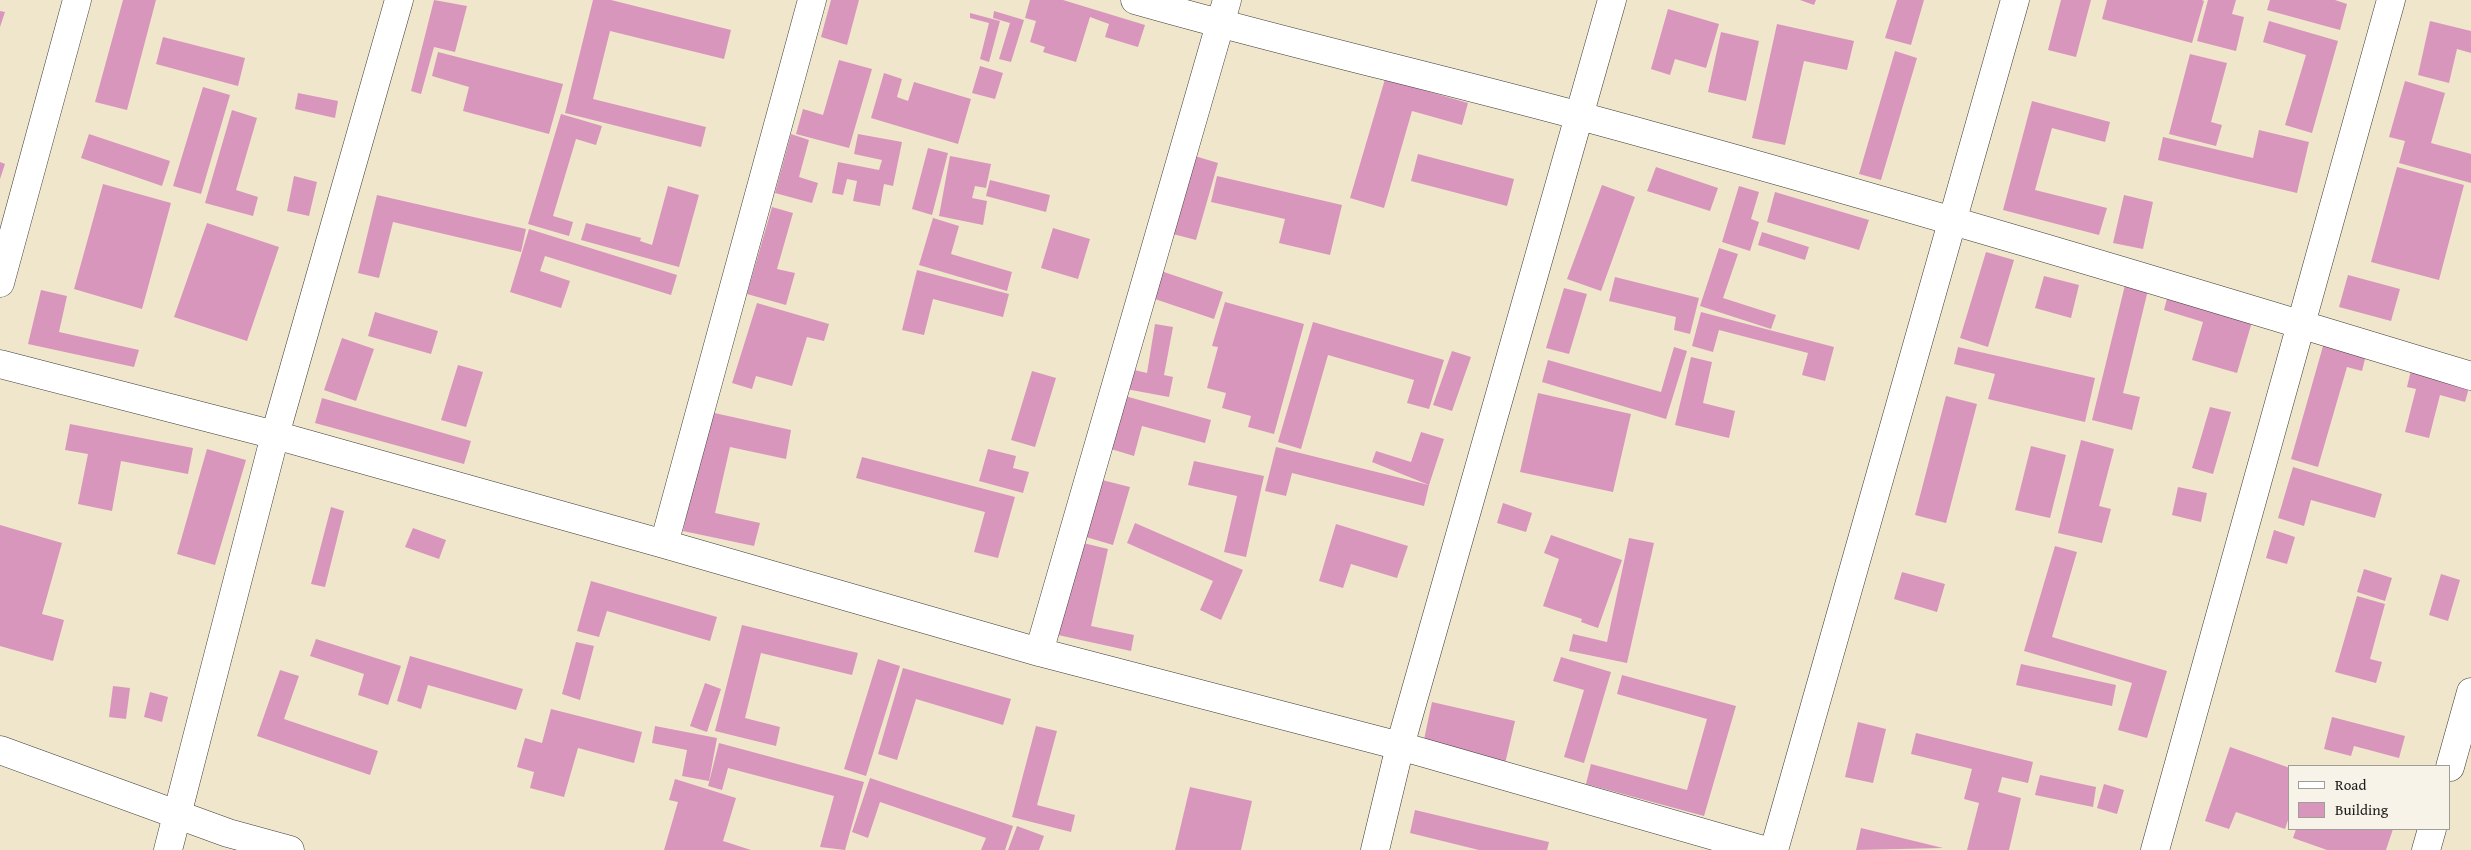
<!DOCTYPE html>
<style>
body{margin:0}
#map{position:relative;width:2471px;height:850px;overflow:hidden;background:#f0e6cb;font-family:"Gentium Book Plus",serif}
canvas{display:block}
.legend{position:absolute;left:2288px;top:765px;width:162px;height:65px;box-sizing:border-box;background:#f7f3e8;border:1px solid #9f9d96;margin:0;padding:6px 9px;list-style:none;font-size:15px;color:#1c1c1c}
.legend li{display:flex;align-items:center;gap:10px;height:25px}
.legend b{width:25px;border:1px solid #9f9d96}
</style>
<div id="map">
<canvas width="2471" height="850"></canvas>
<ul class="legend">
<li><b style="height:6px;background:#fff"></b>Road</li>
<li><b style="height:14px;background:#d896bd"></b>Building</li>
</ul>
</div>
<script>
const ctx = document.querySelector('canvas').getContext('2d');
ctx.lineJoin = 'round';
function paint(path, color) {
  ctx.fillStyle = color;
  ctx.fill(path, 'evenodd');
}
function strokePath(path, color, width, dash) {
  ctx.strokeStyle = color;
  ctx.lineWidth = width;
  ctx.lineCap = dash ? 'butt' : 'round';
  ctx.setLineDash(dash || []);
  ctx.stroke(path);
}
paint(new Path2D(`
 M123,0H156L127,110L95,102Z
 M434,0L467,6L455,52L434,47L421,94L411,91Z
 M593,0H611L731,30L724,59L610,31L593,99L706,127L701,147L565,113Z
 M831,0H859L847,45L821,37Z
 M1030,0H1063L1145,25L1138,47L1105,37L1109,24L1090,17L1076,62L1043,52L1045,47L1030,42L1036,21L1025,18Z
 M1800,0H1816L1814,5Z
 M1897,0H1924L1911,45L1885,38Z
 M2061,0H2091L2076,57L2048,50Z
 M2107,0H2202L2204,1L2192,43L2102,19Z
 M2208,0H2236L2232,14L2244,17L2236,51L2197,41Z
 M2270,0H2335L2347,4L2340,30L2267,10Z
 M1668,9L1719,24L1706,68L1675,59L1670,75L1651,69Z
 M0,11L5,12L0,27Z
 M994,11L1024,20L1011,62L999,59L1010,23L993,18Z
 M970,13L1000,21L989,62L980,59L989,23L970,18Z
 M2269,21L2338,41L2312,133L2285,125L2306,55L2263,42Z
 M2430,21L2471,31V53L2457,49L2449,83L2418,75Z
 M1777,24L1854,41L1847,70L1804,61L1785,145L1752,138Z
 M1721,32L1759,41L1746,101L1708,92Z
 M163,37L245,58L238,86L156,64Z
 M1895,51L1917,58L1881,180L1859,174Z
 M438,52L563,84L549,134L463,111L469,87L432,76Z
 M2190,54L2227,63L2211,122L2222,125L2216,146L2169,134Z
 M839,60L872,69L849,148L796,134L803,109L823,115Z
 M980,66L1003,73L995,99L972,93Z
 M884,73L902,79L897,97L908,101L914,82L971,99L958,144L871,118Z
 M1385,79L1468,103L1462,125L1412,111L1384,208L1350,198Z
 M2405,81L2445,93L2431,143L2471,154V183L2399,163L2405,141L2389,137Z
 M203,87L230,95L201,194L173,186Z
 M298,93L338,101L335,118L295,109Z
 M2032,101L2110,122L2105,142L2052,128L2035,190L2107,208L2099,235L2003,210Z
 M232,110L257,118L236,190L258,197L253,216L205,203Z
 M561,114L602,126L596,145L576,139L553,216L573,222L569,236L528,224Z
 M2259,130L2309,142L2297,193L2158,160L2163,137L2253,158Z
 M89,134L170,161L162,186L81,158Z
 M791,134L809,140L799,177L818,183L812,203L775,193Z
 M858,134L902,142L893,186L884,184L880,206L853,201L857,181L847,179L843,195L832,193L838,162L879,170L882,160L854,154Z
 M928,148L948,153L932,215L912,209Z
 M1418,154L1514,179L1507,206L1411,181Z
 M950,156L991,164L986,188L975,186L972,198L987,201L983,225L939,216Z
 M1195,156L1218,163L1196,240L1173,234Z
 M0,162L5,164L0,179Z
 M1656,167L1718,188L1710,211L1647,191Z
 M2397,167L2464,185L2439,280L2371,262Z
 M294,176L317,182L309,216L287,211Z
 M1217,176L1342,205L1330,255L1279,243L1285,219L1211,202Z
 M990,180L1050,195L1046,212L986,196Z
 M103,184L171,203L142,309L74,289Z
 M1602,185L1635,197L1601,291L1567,279Z
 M668,186L699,195L679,267L581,240L586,223L641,238L640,241L652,245Z
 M1739,186L1759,192L1751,219L1759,222L1750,251L1722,242Z
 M1775,192L1869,220L1859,250L1767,222Z
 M377,195L526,229L521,252L393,222L379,278L358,273Z
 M2124,195L2153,202L2143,249L2113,243Z
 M772,207L793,213L777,269L795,273L786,305L747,294Z
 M933,218L959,226L951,254L1012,272L1007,291L919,265Z
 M207,223L279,247L247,341L174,317Z
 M1053,228L1090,239L1078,279L1041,268Z
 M529,229L677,275L671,295L545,256L540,271L570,281L561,308L510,292Z
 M1762,232L1809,247L1805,260L1758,245Z
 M1719,248L1738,254L1723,298L1776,315L1771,329L1700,306Z
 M1986,252L2014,260L1988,347L1960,338Z
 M917,270L1009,294L1003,317L933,299L924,335L902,330Z
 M1158,270L1223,292L1214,319L1149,297Z
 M2348,275L2400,289L2391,321L2339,307Z
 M2044,276L2079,285L2071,318L2035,308Z
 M1615,277L1699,298L1690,334L1674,330L1676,317L1609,301Z
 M2125,285L2148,290L2123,393L2140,397L2132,430L2092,420Z
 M1564,288L1587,294L1569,354L1546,348Z
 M41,290L67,296L59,332L139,350L134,367L28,344Z
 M2169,291L2254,315L2237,373L2192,360L2203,322L2164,310Z
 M1225,302L1304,324L1274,434L1248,427L1251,416L1222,408L1226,393L1207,388L1218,347L1212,346Z
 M757,303L829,324L824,341L807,337L792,386L756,376L752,389L732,383Z
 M375,312L438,331L431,354L368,336Z
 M1701,312L1834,347L1825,381L1802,375L1808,353L1719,330L1713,352L1692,346Z
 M1313,322L1444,360L1429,409L1407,403L1414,380L1328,355L1301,449L1278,442Z
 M1155,324L1173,327L1164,375L1173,377L1169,397L1126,389L1130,369L1147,373Z
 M342,338L374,349L356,401L324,390Z
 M2325,339L2367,351L2362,371L2347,367L2318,467L2291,459Z
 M1674,347L1687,351L1666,419L1542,382L1548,360L1661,392Z
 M1958,347L2095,378L2085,422L1988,399L1995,374L1954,364Z
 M1452,351L1471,357L1452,411L1433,405Z
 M1691,357L1712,362L1703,403L1735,411L1729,438L1675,425Z
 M458,365L483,372L466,427L441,420Z
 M2412,366L2471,381L2465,402L2440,395L2429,438L2405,432L2416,389L2407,387Z
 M1032,371L1056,378L1035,447L1011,440Z
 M1538,393L1631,414L1613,492L1520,472Z
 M1125,396L1211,420L1205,443L1142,426L1134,456L1111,449Z
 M1946,396L1977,404L1946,523L1915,515Z
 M322,398L471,441L464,464L315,423Z
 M2210,407L2231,412L2213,474L2192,468Z
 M710,412L791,430L786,459L730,447L715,513L760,523L754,546L683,531Z
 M70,424L193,448L188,474L121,461L112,511L78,504L88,454L65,450Z
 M1421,432L1444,439L1429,485L1372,462L1376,451L1411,462Z
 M2081,440L2114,449L2099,506L2111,509L2102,543L2058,533Z
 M2031,446L2066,455L2050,518L2015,510Z
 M1276,447L1429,485L1424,506L1292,473L1286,496L1265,491Z
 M207,449L246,460L215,565L177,554Z
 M988,449L1016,456L1013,468L1029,472L1023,493L979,481Z
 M862,457L1015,497L998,558L974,552L985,512L856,478Z
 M1194,461L1264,476L1246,557L1224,552L1237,496L1188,485Z
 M2293,467L2382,494L2375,518L2311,500L2304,526L2278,518Z
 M1102,480L1130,487L1113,545L1086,537Z
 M2178,487L2207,493L2201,522L2172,515Z
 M1503,503L1532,513L1526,532L1497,523Z
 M331,507L344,511L325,587L311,584Z
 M1135,523L1243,570L1221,620L1200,610L1213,581L1127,543Z
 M1336,524L1408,546L1397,578L1351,564L1343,588L1319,581Z
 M0,525L62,543L42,614L64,620L53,661L0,646Z
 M413,528L446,540L439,559L405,547Z
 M2274,530L2295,537L2287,564L2266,558Z
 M1551,535L1622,560L1598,628L1581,622L1582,619L1543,606L1559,559L1544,553Z
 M1629,538L1654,543L1627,663L1569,651L1573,634L1607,642Z
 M1079,542L1108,549L1091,626L1134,635L1131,651L1058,635Z
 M2055,546L2077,552L2052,637L2167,671L2147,738L2118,730L2132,683L2024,651Z
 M2364,569L2392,578L2385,601L2357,592Z
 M1902,572L1945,584L1937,612L1894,599Z
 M2441,574L2460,580L2448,621L2429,615Z
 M591,581L717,617L710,641L607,611L599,637L577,631Z
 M2357,596L2385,604L2370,659L2382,662L2376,683L2335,672Z
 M742,625L858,653L852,675L761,653L745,718L780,727L776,746L715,731Z
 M316,639L401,666L388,705L358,695L364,674L310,656Z
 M576,642L594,646L580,700L562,694Z
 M410,656L523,689L516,710L428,685L421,709L397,701Z
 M1561,657L1611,672L1584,763L1564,757L1584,690L1553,681Z
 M878,659L900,666L866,776L844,769Z
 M2021,664L2116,685L2112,706L2016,685Z
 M903,668L1011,699L1003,725L916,699L897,760L878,754Z
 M280,670L299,676L284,719L378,751L370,775L257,736Z
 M1622,675L1736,706L1704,816L1586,784L1591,764L1687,790L1707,719L1617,694Z
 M705,683L721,689L707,732L690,726Z
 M113,686L130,688L126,719L109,717Z
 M150,692L168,697L162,722L144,717Z
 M1432,702L1515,721L1504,768L1422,749Z
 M551,709L642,732L634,763L578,748L564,797L530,788L534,772L517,767L525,738L542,743Z
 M2332,717L2405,736L2399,758L2354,746L2351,756L2324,749Z
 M1858,722L1886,729L1873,783L1845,777Z
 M655,726L717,738L709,781L682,776L687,750L652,743Z
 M1036,726L1057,731L1037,805L1075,815L1071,832L1012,817Z
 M1916,733L2033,762L2028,783L2002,777L1998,792L2021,798L2009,850H1967L1979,803L1964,799L1972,769L1911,754Z
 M719,743L864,782L845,850L820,847L834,796L728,768L722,790L708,786Z
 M2230,747L2290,768V814L2285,829L2236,812L2229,829L2205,821Z
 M2040,775L2096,787L2093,807L2035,795Z
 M870,778L1013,826L1005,850H981L986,838L880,802L868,838L852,832Z
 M675,779L736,798L723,841L751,850H664L678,802L669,800Z
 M2104,784L2124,790L2117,814L2097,808Z
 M1190,787L1252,801L1241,850H1175Z
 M1415,810L1549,842L1547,850H1479L1410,833Z
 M1017,826L1044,836L1039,850H1008Z
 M1861,828L1943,848L1856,850Z
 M2296,829H2393L2386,850H2327L2293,838Z`), '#d896bd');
const street = new Path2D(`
 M1135,0C1282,42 1432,76 1580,116C1879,197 2175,286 2471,376
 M0,283L77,0
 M0,364L275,435L664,544L1039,652L1400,746L1763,850
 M664,544L812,0
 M1039,652L1227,0
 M2450,767L2471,692
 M168,850L275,435L399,0
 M1375,850L1400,746L1612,0
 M1774,850L2015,0
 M2155,850L2391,0
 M2426,850L2432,829`);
const secondary = new Path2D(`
 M0,750L228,833L290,850`);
strokePath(street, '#3c3a36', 29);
strokePath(secondary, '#3c3a36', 29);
strokePath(street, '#fff', 28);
strokePath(secondary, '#fff', 28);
</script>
